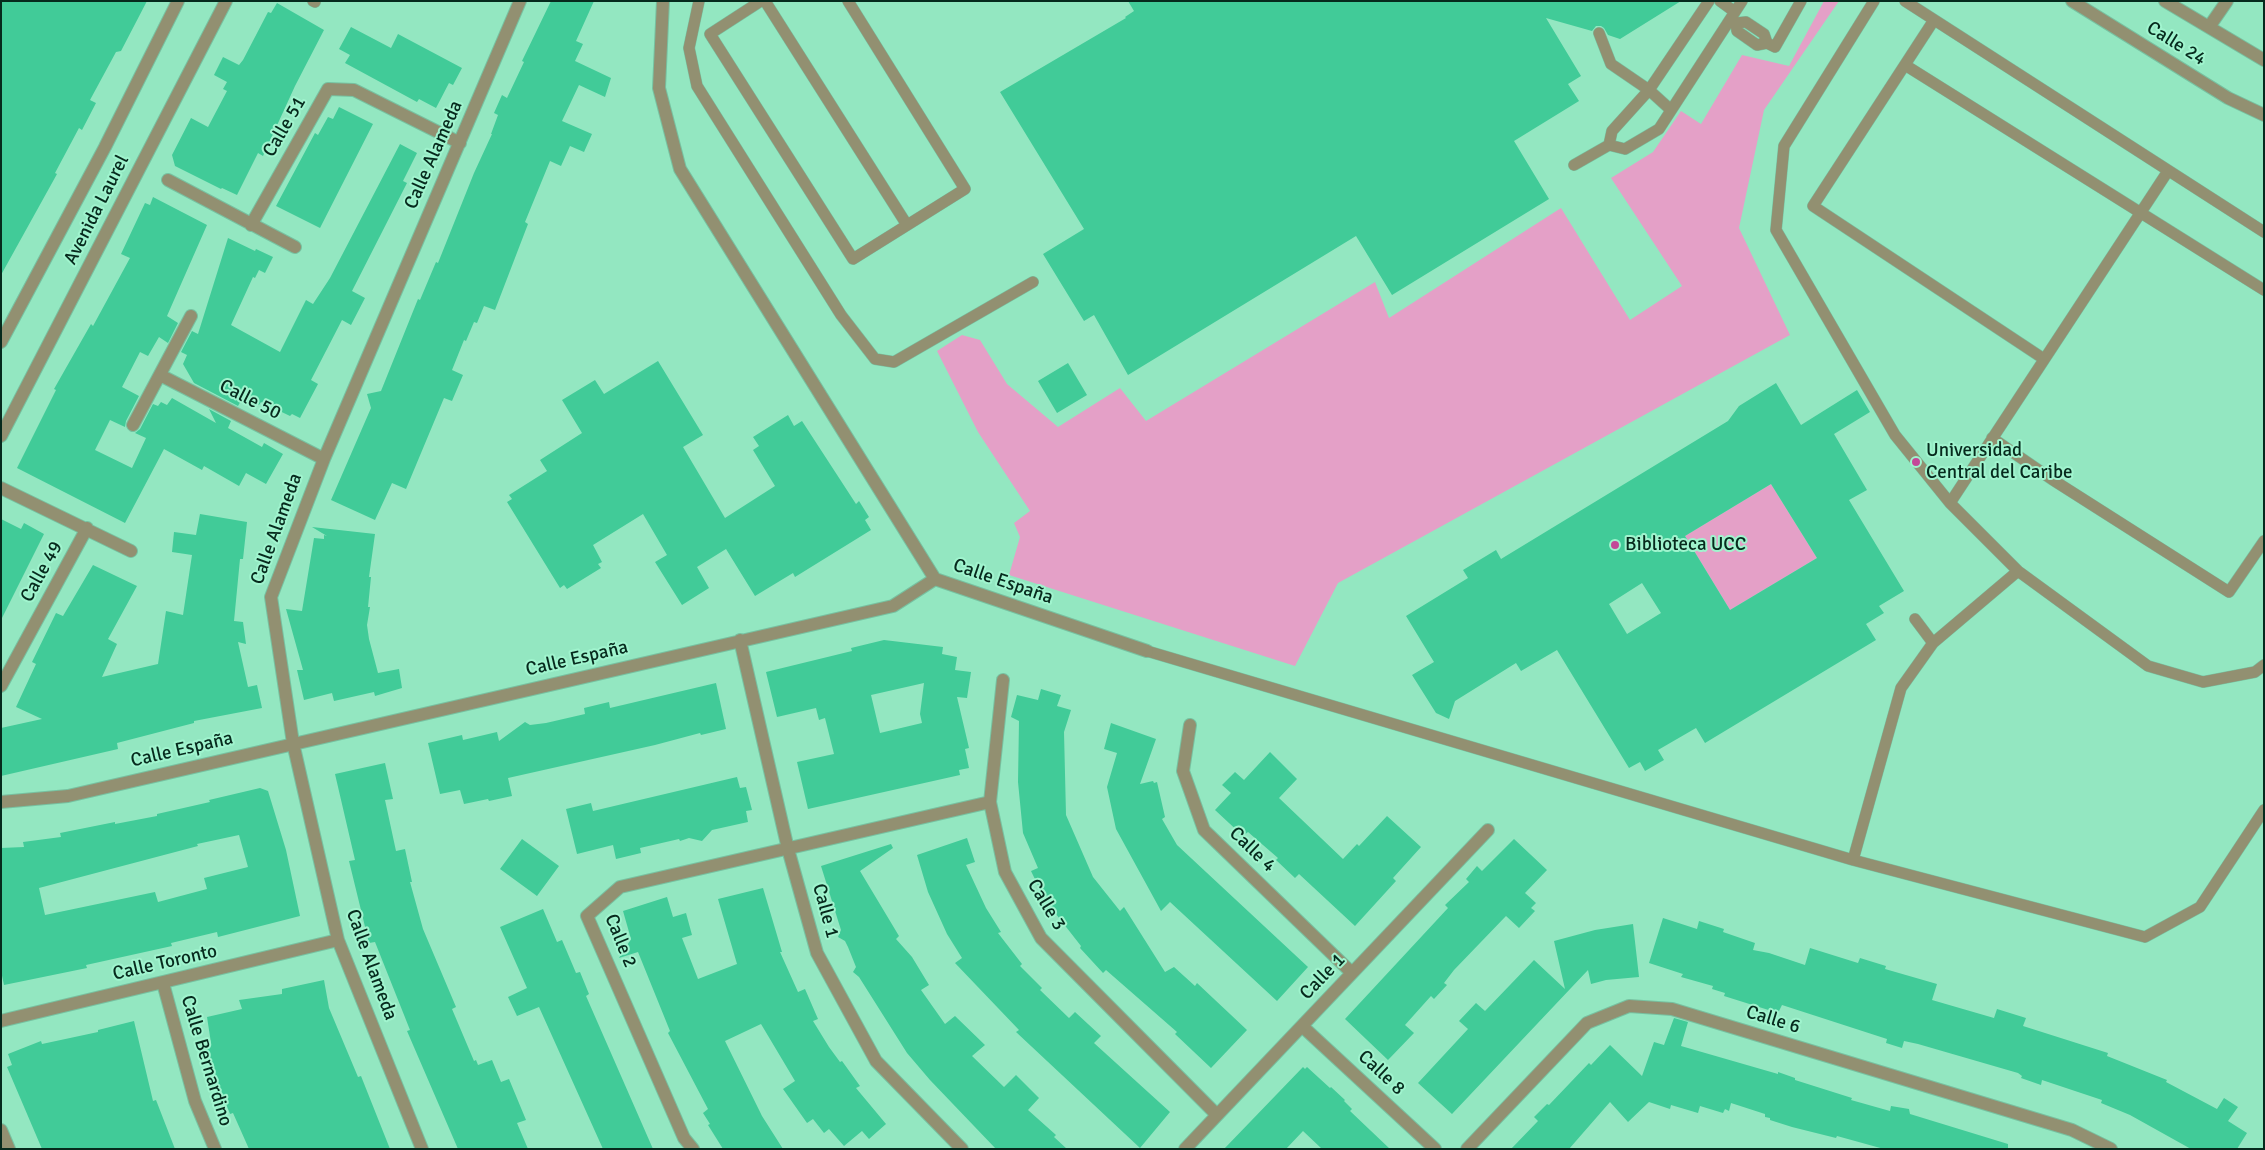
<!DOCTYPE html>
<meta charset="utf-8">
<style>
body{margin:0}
#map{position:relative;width:2265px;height:1150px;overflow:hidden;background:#93e7c1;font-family:Signika,sans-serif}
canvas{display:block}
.frame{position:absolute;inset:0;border:2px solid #062a1d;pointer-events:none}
</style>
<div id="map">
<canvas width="2265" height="1150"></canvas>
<div class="frame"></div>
</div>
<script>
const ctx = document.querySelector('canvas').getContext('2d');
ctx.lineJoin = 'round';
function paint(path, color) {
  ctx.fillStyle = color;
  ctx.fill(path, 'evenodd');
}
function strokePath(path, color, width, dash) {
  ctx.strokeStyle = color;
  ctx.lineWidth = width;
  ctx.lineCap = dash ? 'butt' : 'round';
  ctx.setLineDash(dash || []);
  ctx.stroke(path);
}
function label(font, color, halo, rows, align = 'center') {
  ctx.font = font + ' Signika,sans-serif';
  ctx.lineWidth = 4;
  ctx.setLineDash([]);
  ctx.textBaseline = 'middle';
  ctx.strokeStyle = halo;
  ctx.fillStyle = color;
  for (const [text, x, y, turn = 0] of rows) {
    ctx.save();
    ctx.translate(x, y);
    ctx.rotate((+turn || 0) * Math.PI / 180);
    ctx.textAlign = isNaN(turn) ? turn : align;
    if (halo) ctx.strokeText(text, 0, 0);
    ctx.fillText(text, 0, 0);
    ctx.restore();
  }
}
paint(new Path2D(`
 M1824,1H1839L1764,110L1739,228L1790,335L1338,583L1295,666L1009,575L1020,537L1014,523L1030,511L978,432L937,351L962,335L980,340L1007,384L1058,427L1120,388L1146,421L1375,282L1389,318L1561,208L1630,320L1682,286L1611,178L1653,152L1681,111L1701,124L1742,55L1789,66Z
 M1771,484L1817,558L1730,610L1685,536Z`), '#e4a0c7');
paint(new Path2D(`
 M1,1H147L121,51L116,52L90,100L96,103L82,130L79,128L55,173L57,174L1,275Z
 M551,1H594L576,41L583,44L575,61L611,78L605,97L579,85L562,121L592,134L584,152L570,146L561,166L550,161L525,222L528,224L495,310L484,306L477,323L474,322L466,341L464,340L452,370L463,375L452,401L444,398L406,489L392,483L375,520L331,500L371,408L367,394L381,391L418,299L420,300L436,262L438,263L474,173L492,134H491L498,115L494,113L502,95L507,98L524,62L522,61Z
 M1128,1H1681L1620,39L1608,35L1604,28L1601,26H1596L1592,31L1546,18L1581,76L1568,84L1579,101L1514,141L1549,199L1392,295L1356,236L1128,375L1094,315L1084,321L1043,254L1084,229L1000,92L1126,18L1125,17L1134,11Z
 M277,3L324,30L295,86L263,156L258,153L237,195L222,188L221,189L175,166L172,155L191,118L208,127L227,91L223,89L227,82L214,75L223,57L239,65L243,60L268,12L271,13Z
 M351,27L391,48L398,34L462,68L453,85L449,83L436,108L419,99L417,102L345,63L350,55L339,49Z
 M339,107L373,124L320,228L276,206L315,133L318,135L328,117L333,119Z
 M400,144L417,153L403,181L407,183L352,291L365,298L351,325L342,320L311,380L318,384L300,418L292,414L290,416L261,402L259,405L243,397L238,406L194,383L183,364L187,355L181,352L192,331L198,334L228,238L255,251L256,249L273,257L265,273L259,270L255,278L253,277L231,325L280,352L306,300L313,304L330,278Z
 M153,197L207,225L167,316L178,323L168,343L159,337L148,356L140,352L122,387L139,396L126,421L125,427L110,420L95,450L132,468L146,438L135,433L140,429L153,404L158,406L161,402L167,405L172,398L216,423L209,409L231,421L228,428L262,447L264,443L283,454L266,484L246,473L239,486L204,466L202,470L164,449L125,523L17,468L56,390L54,389L91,324L93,326L130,258L121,254L145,203L150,205Z
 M658,361L703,435L683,447L725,518L775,486L753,450L759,446L753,437L788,415L794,426L802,421L856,504L859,501L869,517L865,520L871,530L795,577L793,573L755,596L726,549L697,567L709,588L682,605L655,562L667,555L643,514L593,545L602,562L598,564L601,568L567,589L564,585L560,588L507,502L512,499L509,495L547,471L540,460L582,433L562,400L595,380L604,394Z
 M1068,363L1087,395L1057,413L1038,381Z
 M1776,383L1801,425L1857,390L1870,412L1834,434L1867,490L1849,500L1904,591L1879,606L1884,613L1866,624L1876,640L1705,743L1696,728L1658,750L1664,760L1645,771L1640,762L1629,768L1557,650L1521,671L1516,663L1455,701L1449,719L1436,713L1412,675L1434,662L1406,616L1468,578L1463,570L1496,550L1501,559L1728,421L1739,406ZM1771,484L1817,558L1730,610L1685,536ZM1642,583L1661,613L1627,634L1609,604Z
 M200,514L247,522L243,559H240L234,621L243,622L246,644L238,642L248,687L257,685L262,708L194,721V723L117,743L118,749L1,776V728L42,719L16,707L36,664L32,662L56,613L63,616L93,565L137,586L108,639L117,644L102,677L158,664L166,611L183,615L192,555L172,552L174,532L196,535Z
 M1,519L21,529L24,523L44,534L1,620Z
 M312,527L375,534L369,577H371L368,607H370L367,625L369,639L378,673L399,669L402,688L375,696L374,692L334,701L332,693L304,700L297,670H303L286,609L302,611L314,538L324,539V535L327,536Z
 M884,640L943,647L942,654L957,657L955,670L971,672L967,698L957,697L969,748L965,749L969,768L959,770L960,775L808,809L797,762L834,754L825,718L819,720L816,708L777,717L766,672L852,651L851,648ZM924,683L920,714L922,723L880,733L871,695Z
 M716,683L726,729L701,735L700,733L655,745L508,778L512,796L489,801L488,799L464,804L460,790L440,794L428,743L462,735L463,740L497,732L499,741L525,722L530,725L546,723L585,714L584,708L609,702L610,708Z
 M1041,689L1061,695L1057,706L1071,710L1064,732L1066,815L1093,877L1120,911L1124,907L1165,972L1174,967L1195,986L1197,983L1247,1030L1211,1068L1175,1034L1177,1032L1106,970L1103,973L1080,948L1081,946L1045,900L1031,871L1038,868L1023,833L1018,782L1019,721L1011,717L1017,695L1038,700Z
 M1111,723L1156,739L1140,784L1153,781L1154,783L1157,782L1165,817L1162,819L1177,845L1308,967L1277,1001L1170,902L1161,911L1116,829L1107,787L1117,753L1104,749Z
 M1270,752L1297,779L1279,798L1343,859L1357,844L1359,846L1387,816L1421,847L1393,878L1396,881L1355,926L1299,874L1295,878L1276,860L1278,858L1248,832L1243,836L1215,810L1231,793L1222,785L1235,772L1244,780Z
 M385,763L393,799L385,800L396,851L405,849L412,882H410L423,929L456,1007L452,1009L474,1061L476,1060L478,1065L492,1060L501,1082L509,1079L526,1120L517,1123L528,1149H458L407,1031L410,1030L375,942L369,943L349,861L355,860L335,774Z
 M737,777L740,788L746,787L752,810L746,811L748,822L712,830L702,841L689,838L680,841L679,839L640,848L641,853L616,859L613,845L577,854L566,809L591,803L593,811Z
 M260,788L268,791L286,850L300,916L218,937L217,932L171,943L172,946L86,965L87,968L4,985L1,971V848L24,847L23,842L61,837L60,833L115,822V824L157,816V814L210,802L209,800ZM239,835L248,867L204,878L207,889L158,902L155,892L45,915L39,888L198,846L197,844Z
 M967,838L975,862L966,865L986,908L1001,932L998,933L1022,964L1020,966L1042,988L1040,990L1069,1018L1075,1012L1101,1036L1094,1043L1170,1112L1140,1148L1016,1032L1019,1030L955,963L962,958L947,934L928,892L917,855Z
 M522,839L559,866L537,896L500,869Z
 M1514,839L1547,870L1525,893L1536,903L1531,908L1535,911L1519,928L1506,916L1454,970L1444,983L1447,985L1434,999L1431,996L1405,1025L1414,1033L1388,1060L1345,1019L1448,908L1445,905L1469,882L1466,879L1477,866L1482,871Z
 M891,844L893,848L860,871L899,936L896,939L912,957L929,985L921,990L945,1024L955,1016L985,1045L972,1056L1004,1087L1016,1075L1039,1098L1028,1110L1056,1135L1054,1137L1067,1149H996L930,1080L907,1053L859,977L853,972L856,967L848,947L845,941L838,937L841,930L821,866Z
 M763,888L782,952H780L798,992L805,989L818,1019L813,1021L829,1047L840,1062L842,1061L860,1086L856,1088L886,1124L869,1139L862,1131L844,1146L829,1129L824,1133L813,1119L807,1123L783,1089L795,1081L761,1024L725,1041L762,1116L783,1149H723L708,1125L710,1124L703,1113L708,1109L668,1033L670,1031L638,952L619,958L631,939L623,911L667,897L673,917L686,913L692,935L682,938L698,979L737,964L718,899Z
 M543,909L557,942L562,940L576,973L580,972L589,994L586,996L653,1149H603L539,1007L517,1016L508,997L527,988L500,927Z
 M1663,918L1697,929L1699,921L1724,929L1723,932L1755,943L1753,950L1769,953L1805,965L1810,948L1858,963L1860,958L1886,966L1885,969L1937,984L1932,1000L1994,1018L1997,1009L2026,1018L2023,1026L2108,1053L2107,1056L2167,1080L2166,1082L2217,1109L2224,1098L2238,1107L2228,1121L2247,1133L2237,1149H2191L2130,1115L2101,1103L2102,1100L2042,1080L2041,1085L2021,1078L2022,1076L2018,1073L1918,1044L1904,1041L1902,1048L1886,1043L1887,1039L1782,1005L1778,1013L1724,996L1725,993L1712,989L1713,986L1681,977L1683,974L1649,963Z
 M1633,924L1639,977L1606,980L1591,984L1588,970L1452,1114L1418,1083L1468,1029L1459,1021L1476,1003L1485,1011L1534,960L1565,989L1554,941L1595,930Z
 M324,980L329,1008L358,1077L361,1076L390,1149H249L233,1113L230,1114L203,1045L211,1043L207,1017L242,1009L239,1000L282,994V989Z
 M1674,1018L1688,1022L1681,1046L1778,1074V1072L1795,1078V1080L1852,1098L1851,1100L1890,1111L1891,1106L1909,1109L1910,1114L2008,1144V1149H1884L1837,1136L1836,1138L1792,1127L1770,1120V1118L1765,1117V1114L1731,1103L1729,1111L1725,1109L1723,1113L1700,1106L1698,1113L1671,1105L1670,1109L1649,1102L1628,1122L1610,1102L1569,1149H1511L1538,1121L1534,1117L1547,1104L1549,1105L1589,1063L1591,1065L1610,1045L1642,1076L1654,1042L1664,1045Z
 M134,1021L153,1101L156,1100L175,1149H42L7,1067L12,1065L8,1054L41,1041L42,1044L98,1032V1030Z
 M1303,1067L1305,1069L1307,1067L1330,1088L1331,1087L1345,1100L1344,1101L1352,1109L1350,1111L1390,1149H1322L1303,1131L1286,1149H1224Z`), '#41cb98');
const service = new Path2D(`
 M313,1L315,2
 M699,1L689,48L697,86L841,315L875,359L894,362L1033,282
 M761,1L710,34L853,259L965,189L848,1
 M765,1L907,225
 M1709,1L1649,90L1612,131L1609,145L1625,149L1659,129L1742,1
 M1720,1L1735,12
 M1874,1L1784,146L1776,230L1895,435L1950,503L2018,571L2148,666L2203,682L2255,672L2264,665
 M1905,1L2264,232
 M1732,20L1736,23L1746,22L1764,34L1767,43
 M1934,20L1813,206L2044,359
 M1736,23L1737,31L1757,45L1767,43L1775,47L1801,1
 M1599,33L1611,64L1649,90L1671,110
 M1905,65L2264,290
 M1574,165L1609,145
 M1992,438L2053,480L2229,592L2264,541
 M1950,503L2168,171
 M1915,619L1933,643
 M1147,651L1853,860L2145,937L2200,907L2264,810
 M1853,860L1901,688L1933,643L2018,571`);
const minor = new Path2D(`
 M663,1L659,88L680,169L935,579
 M2072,1L2228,98L2264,115
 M2165,1L2264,60
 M2209,27L2227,1
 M168,180L295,247
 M251,225L328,89L354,90L460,143
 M160,375L324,459
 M133,425L191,316
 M1,488L131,551
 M740,640L788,849L817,953L876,1061L962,1149
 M1003,680L990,802L1005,872L1041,938L1217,1115
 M1,686L87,528
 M1190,725L1183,771L1204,830L1352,973
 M1,802L68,796L893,606L935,579L1147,651
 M163,983L195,1101L215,1149
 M1,1021L338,940
 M1302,1026L1435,1149
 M1,1130L9,1149
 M422,1149L338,940L293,743L271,597L324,459L520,1
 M693,1149L684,1138L587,916L620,887L990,802
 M1185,1149L1488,830
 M1467,1149L1587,1023L1629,1006L1672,1009L2072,1130L2111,1149`);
const tertiary = new Path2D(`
 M1,342L105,147L178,1
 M1,436L226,1`);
strokePath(service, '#77c1a0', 12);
strokePath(minor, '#77c1a0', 14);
strokePath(tertiary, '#77c1a0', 14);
strokePath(service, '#929071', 11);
strokePath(minor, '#929071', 12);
strokePath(tertiary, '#929071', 12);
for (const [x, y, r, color] of [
 [1916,462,5,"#c44898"],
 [1615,545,5,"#c44898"]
]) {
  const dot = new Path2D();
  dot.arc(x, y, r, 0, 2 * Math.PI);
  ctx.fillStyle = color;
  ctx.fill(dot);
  strokePath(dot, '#a0f4ce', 2);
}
label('19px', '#062a1d', '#a0f4ce', [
 ["Calle 24",2176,44,32],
 ["Calle 51",285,127,-60],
 ["Calle Alameda",434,155,-66],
 ["Avenida Laurel",97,210,-63],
 ["Calle 50",250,400,27],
 ["Calle Alameda",277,529,-70],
 ["Calle 49",42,572,-61],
 ["Calle España",1003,582,19],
 ["Calle España",577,659,-13],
 ["Calle España",182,750,-13],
 ["Calle 4",1252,850,44],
 ["Calle 3",1046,905,59],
 ["Calle 1",825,911,75],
 ["Calle 2",620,941,68],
 ["Calle Toronto",165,963,-13],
 ["Calle Alameda",371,965,70],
 ["Calle 1",1323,977,-46],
 ["Calle 6",1773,1020,17],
 ["Calle Bernardino",206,1061,73],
 ["Calle 8",1381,1073,43]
]);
label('19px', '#062a1d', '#a0f4ce', [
 ["Universidad",1926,451],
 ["Central del Caribe",1926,473],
 ["Biblioteca UCC",1625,545]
], 'left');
</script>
